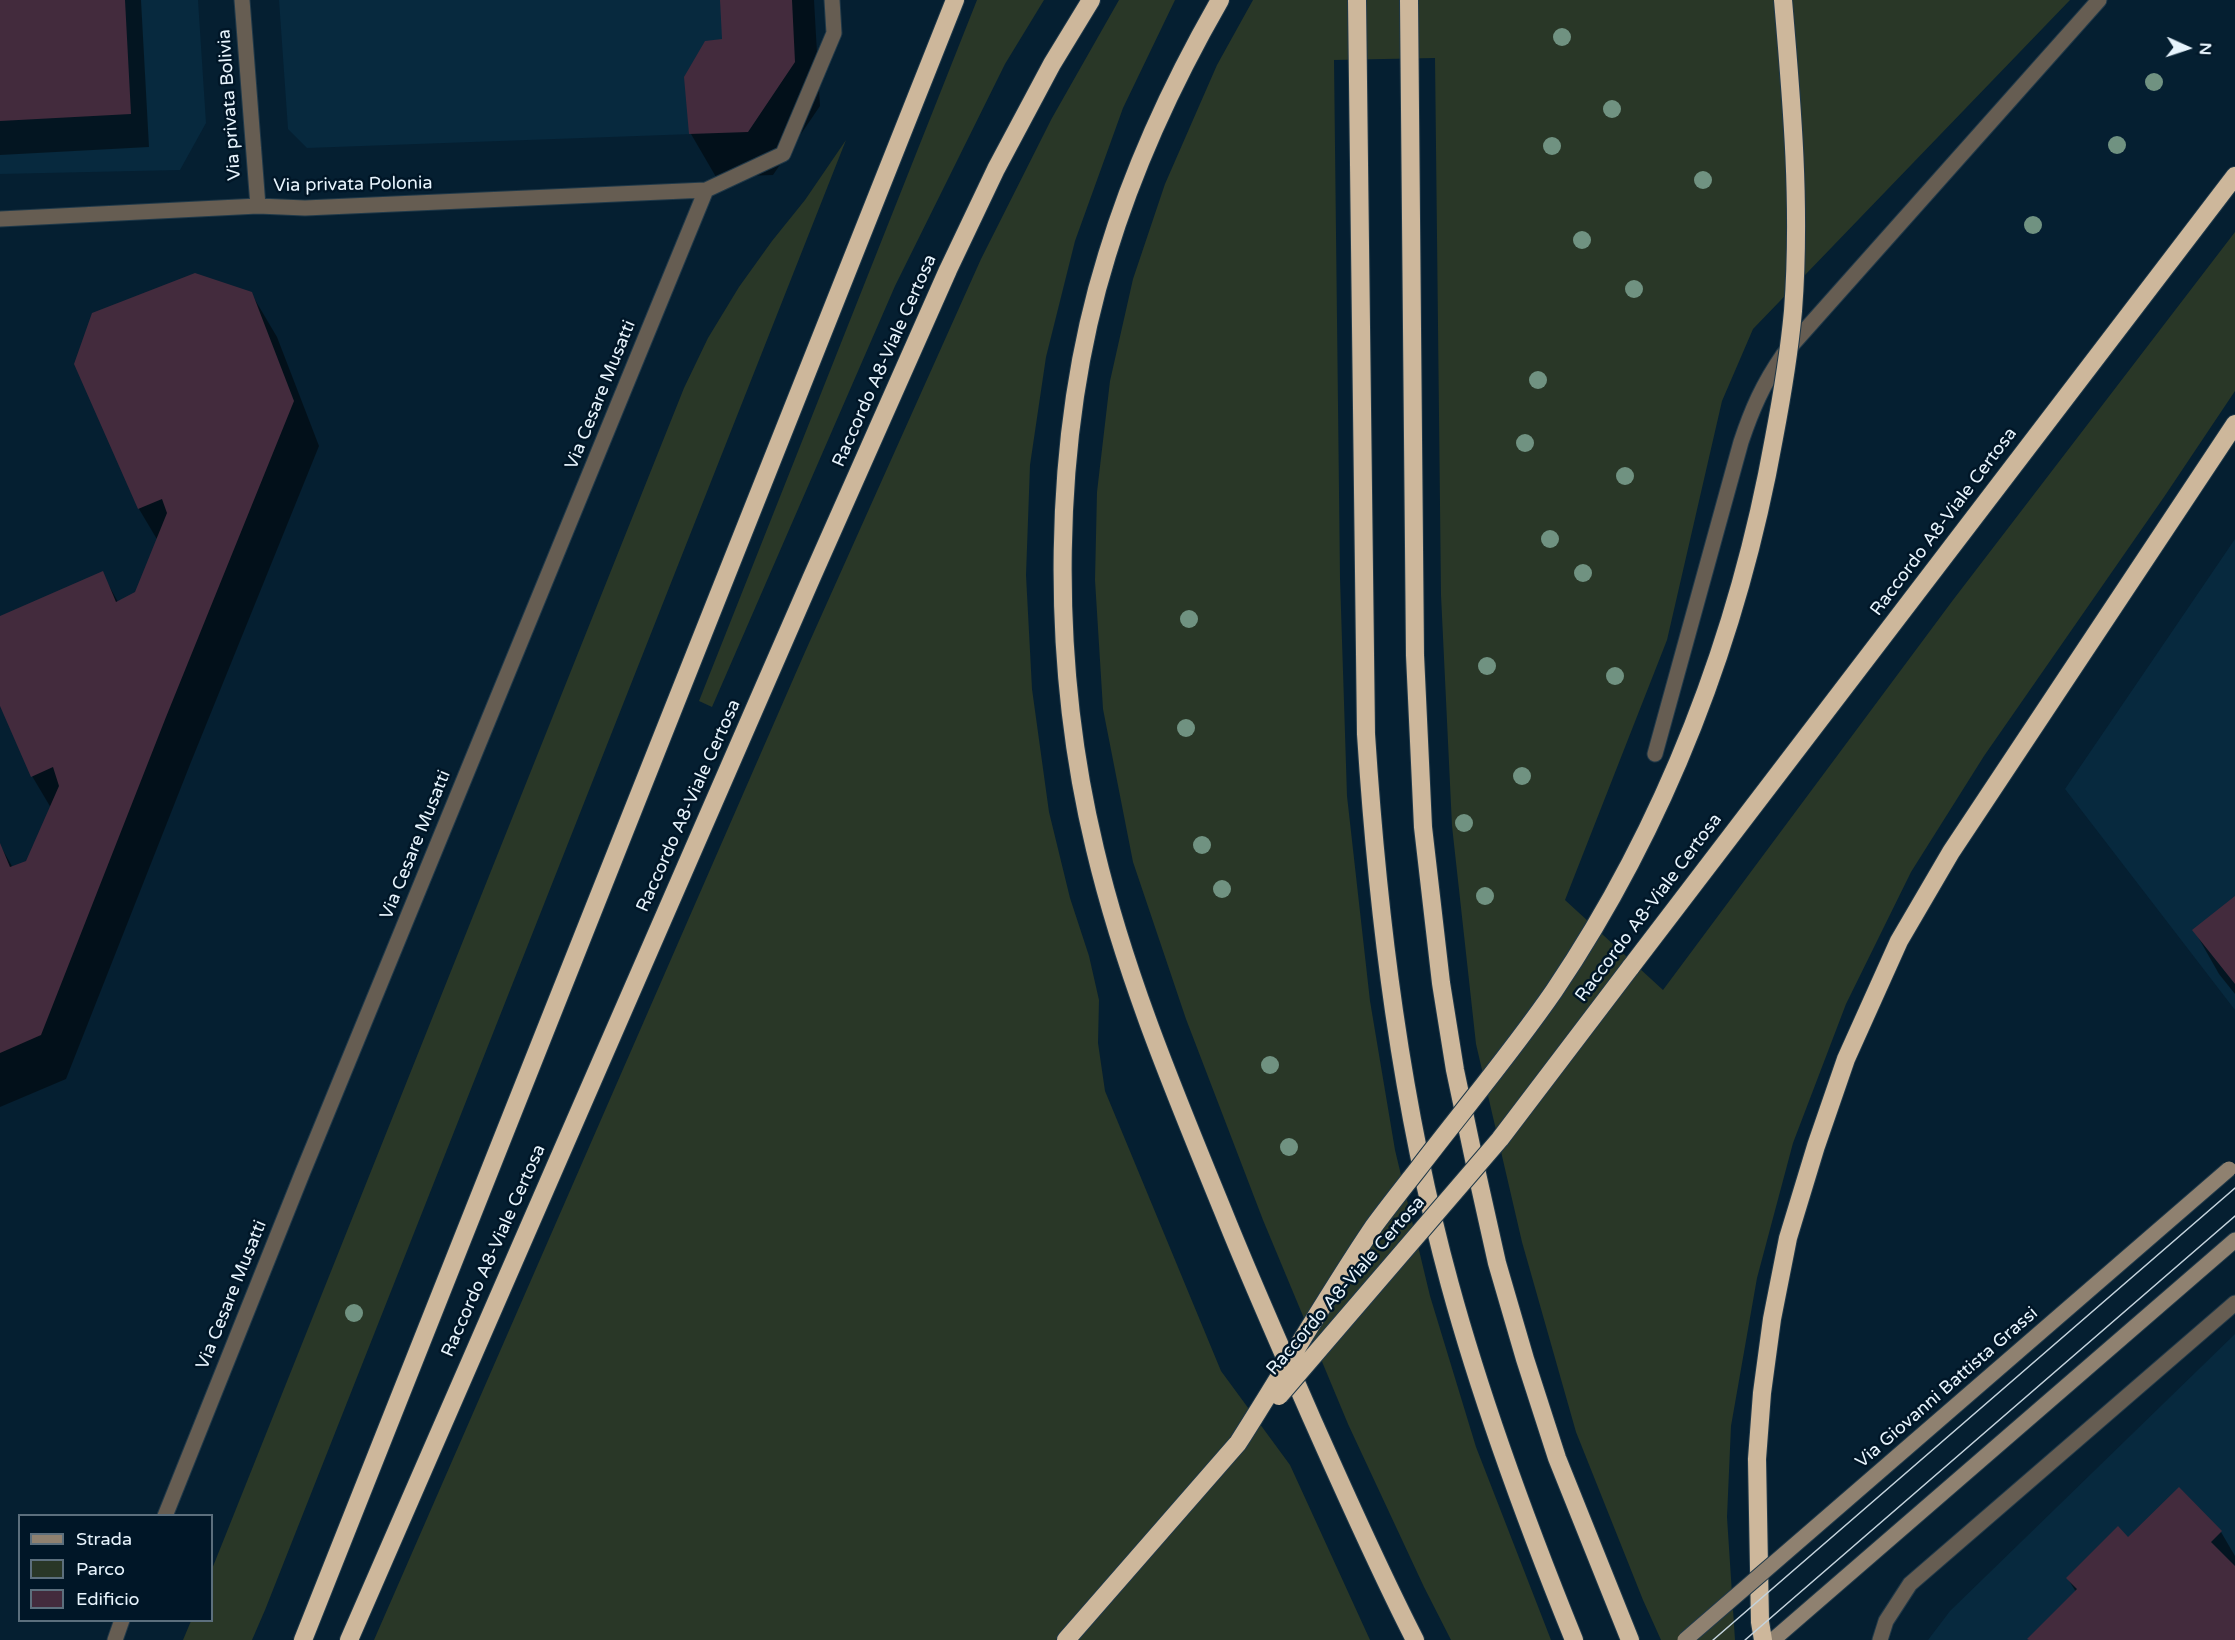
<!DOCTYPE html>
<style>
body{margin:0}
#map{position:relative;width:2235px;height:1640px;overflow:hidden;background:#051f31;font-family:"Varela Round",sans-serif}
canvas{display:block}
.legend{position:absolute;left:18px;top:1514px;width:195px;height:108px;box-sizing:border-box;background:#001627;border:2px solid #5c6f7d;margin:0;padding:8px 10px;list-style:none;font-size:18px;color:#e7f4fd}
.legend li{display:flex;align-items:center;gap:12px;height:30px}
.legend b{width:30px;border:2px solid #5c6f7d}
.north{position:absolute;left:2157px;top:18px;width:60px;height:60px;-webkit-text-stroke:4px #001627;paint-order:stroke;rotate:93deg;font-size:16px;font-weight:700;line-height:24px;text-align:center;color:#e7f4fd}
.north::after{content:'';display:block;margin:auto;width:21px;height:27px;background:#e7f4fd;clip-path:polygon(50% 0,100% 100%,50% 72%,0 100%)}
</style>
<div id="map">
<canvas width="2235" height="1640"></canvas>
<ul class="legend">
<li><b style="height:8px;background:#8f8170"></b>Strada</li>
<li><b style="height:16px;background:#293727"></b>Parco</li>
<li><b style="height:16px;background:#432b3d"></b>Edificio</li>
</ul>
<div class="north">N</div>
</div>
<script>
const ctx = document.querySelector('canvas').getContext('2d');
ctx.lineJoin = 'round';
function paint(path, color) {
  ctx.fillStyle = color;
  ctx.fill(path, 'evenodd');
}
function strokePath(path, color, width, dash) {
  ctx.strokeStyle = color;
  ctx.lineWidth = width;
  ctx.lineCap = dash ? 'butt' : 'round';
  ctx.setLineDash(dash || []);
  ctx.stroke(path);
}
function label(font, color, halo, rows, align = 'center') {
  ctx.font = font + ' "Varela Round",sans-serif';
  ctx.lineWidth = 5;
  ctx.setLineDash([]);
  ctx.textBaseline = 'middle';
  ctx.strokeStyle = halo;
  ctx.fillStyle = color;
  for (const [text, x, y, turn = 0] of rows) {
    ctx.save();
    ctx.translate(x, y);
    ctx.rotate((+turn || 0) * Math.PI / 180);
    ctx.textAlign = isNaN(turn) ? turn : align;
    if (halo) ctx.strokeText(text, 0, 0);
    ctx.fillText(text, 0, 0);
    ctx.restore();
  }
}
paint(new Path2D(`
 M0,0H198L206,123L180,170L0,174Z
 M279,0H792L795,62L748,132L307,148L288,129Z
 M2235,539V1010L2065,789Z
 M2235,1334V1640H1928L1950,1611Z`), '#07293e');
paint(new Path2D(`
 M977,0H1044L1005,64L895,286L712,707L699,701Z
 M1119,0H1175L1123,108L1075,241L1046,357L1030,465L1026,575L1032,689L1049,812L1070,898L1089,956L1099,1000L1098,1043L1105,1091L1221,1371L1290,1465L1370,1640H374L805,652L981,259L1052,118Z
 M1253,0H2070L1753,329L1722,401L1667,640L1565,900L1663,990L1953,600L2235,232V391L2164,497L1984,756L1911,872L1846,1004L1793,1143L1757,1278L1731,1426L1727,1517L1735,1640H1661L1643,1600L1576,1432L1522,1242L1476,1044L1452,826L1441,595L1435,58L1334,60L1340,578L1347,796L1370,1001L1395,1150L1430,1296L1476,1447L1551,1640H1451L1424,1587L1348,1424L1263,1220L1186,1019L1133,862L1103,709L1095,580L1097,492L1110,381L1133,279L1165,184L1217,65Z
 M846,140L265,1610L252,1640H183L191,1621L212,1620V1569L684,388L708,338L739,287L772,241L805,200Z`), '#293727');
paint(new Path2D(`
 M0,0H141L149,147L0,155Z
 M722,0H814L820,106L773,175L716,177L691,134L723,40Z
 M251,293L277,337L319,446L191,762L66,1079L0,1107V845L13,868L27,862L51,808L32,776L0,702V618L102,573L118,602L137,593L158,541L139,509L75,363Z
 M2235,898V994L2219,974L2194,930Z
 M2221,1532L2235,1556V1640H2030L2076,1592L2068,1579L2128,1539Z`), '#0007');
paint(new Path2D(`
 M0,0H125L131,114L0,121Z
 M720,0H792L795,62L748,132L689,134L684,77L705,41L722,39Z
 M195,273L252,292L294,401L166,717L41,1035L0,1053V843L10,867L26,861L59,786L53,767L31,777L0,706V616L103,571L116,602L135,592L167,513L162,499L138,509L74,364L92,313Z
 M2235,896V984L2192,930Z
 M2179,1487L2222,1531L2211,1542L2235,1566V1640H2029L2027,1639L2077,1589L2066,1578L2118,1526L2128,1537Z`), '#432b3d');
const lane = new Path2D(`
 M1655,754L1741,442C1752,409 1763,384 1783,355L2099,0`);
const street = new Path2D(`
 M242,0L258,206
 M0,219L258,206L305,208L706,190L783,154L834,33L832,0
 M165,1516L302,1174L706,190
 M115,1640L122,1620
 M1880,1640L1886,1621L1910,1584L2235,1303`);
const secondary = new Path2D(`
 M1773,1640L2235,1240`);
const highway = new Path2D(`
 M1220,0C1174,80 1134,166 1107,255C1050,438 1050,663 1095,849C1125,975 1174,1091 1223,1211C1251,1281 1282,1350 1312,1419C1345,1493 1378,1568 1415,1640
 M1357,0L1366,734C1378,919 1401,1106 1450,1285C1483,1406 1527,1524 1574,1640
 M1409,0L1415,655L1423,827L1441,983L1455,1070L1476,1169L1497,1263L1525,1359L1557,1458L1630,1640
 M1630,968L2235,176
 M303,1640L955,0
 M349,1640L811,579L948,270L996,169L1052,64L1091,0
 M1066,1640L1238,1443
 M1763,1640L1760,1622L1757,1459L1762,1393L1772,1319L1788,1238L1816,1146L1846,1059L1899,941L1951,852L2235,424`);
strokePath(lane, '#203949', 17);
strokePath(street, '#203949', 17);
strokePath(secondary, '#203949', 17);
strokePath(highway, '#203949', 20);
strokePath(lane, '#665d52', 15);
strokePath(street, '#665d52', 15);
strokePath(secondary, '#8f8170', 15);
strokePath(highway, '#cdb79b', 18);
strokePath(new Path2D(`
 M1713,1640L2235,1188
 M1745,1640L2235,1216`), '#c4d3dd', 1.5);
const secondaryBridge = new Path2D(`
 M1685,1640L2229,1169`);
const highwayBridge = new Path2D(`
 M1279,1396L1500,1139L1630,968
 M1238,1443C1284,1371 1326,1297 1374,1226C1388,1207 1403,1188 1418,1169C1463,1110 1512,1052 1554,991C1666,825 1739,634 1774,438C1782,396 1789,354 1793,311C1801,207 1792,104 1783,0`);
strokePath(secondaryBridge, '#203949', 17, []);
strokePath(highwayBridge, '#203949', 20, []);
strokePath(secondaryBridge, '#8f8170', 15);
strokePath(highwayBridge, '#cdb79b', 18);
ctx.fillStyle = '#709281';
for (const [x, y] of [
 [1562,37],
 [2154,82],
 [1612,109],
 [2117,145],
 [1552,146],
 [1703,180],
 [2033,225],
 [1582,240],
 [1634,289],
 [1538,380],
 [1525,443],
 [1625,476],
 [1550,539],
 [1583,573],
 [1189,619],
 [1487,666],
 [1615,676],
 [1186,728],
 [1522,776],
 [1464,823],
 [1202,845],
 [1222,889],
 [1485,896],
 [1270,1065],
 [1289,1147],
 [354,1313]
]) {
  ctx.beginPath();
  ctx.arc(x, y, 9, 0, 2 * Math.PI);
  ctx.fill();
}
label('18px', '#e7f4fd', '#001627', [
 ["Via privata Bolivia",230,105,-94],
 ["Via privata Polonia",353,185,-1],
 ["Raccordo A8-Viale Certosa",885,361,-66],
 ["Via Cesare Musatti",601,395,-68],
 ["Raccordo A8-Viale Certosa",1944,522,-53],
 ["Raccordo A8-Viale Certosa",689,806,-66],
 ["Via Cesare Musatti",416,845,-68],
 ["Raccordo A8-Viale Certosa",1649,908,-53],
 ["Raccordo A8-Viale Certosa",494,1251,-66],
 ["Raccordo A8-Viale Certosa",1346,1286,-49],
 ["Via Cesare Musatti",232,1295,-68],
 ["Via Giovanni Battista Grassi",1947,1388,-41]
]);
</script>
